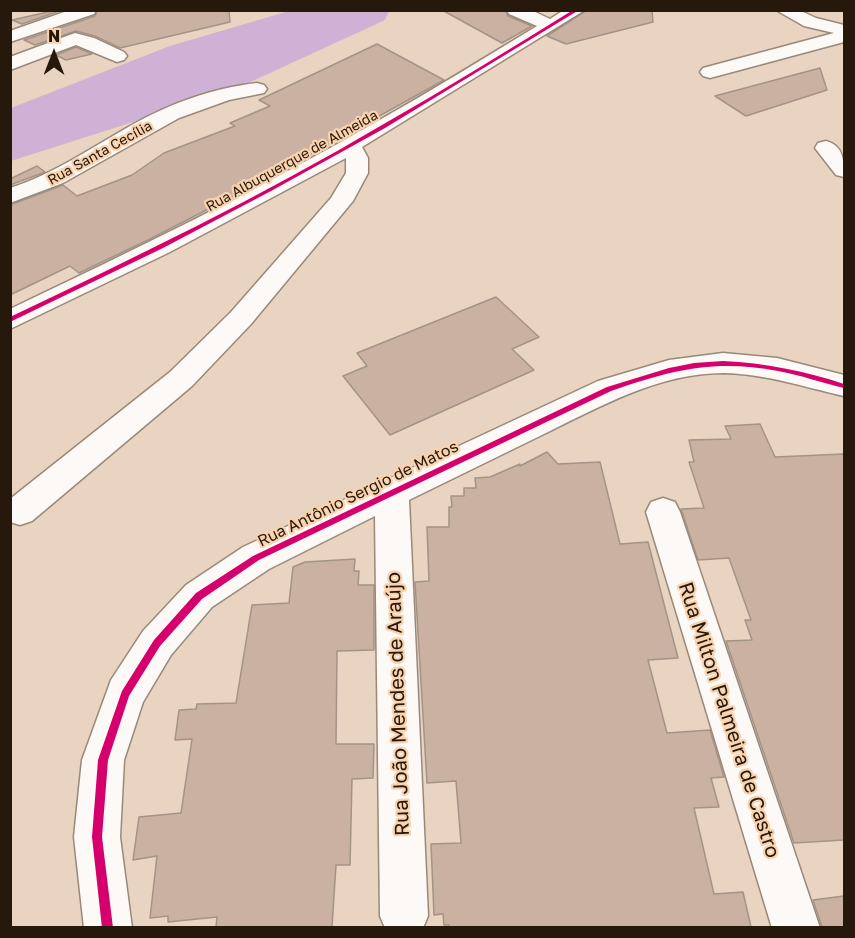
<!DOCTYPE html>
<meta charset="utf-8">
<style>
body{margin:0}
#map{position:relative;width:855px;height:938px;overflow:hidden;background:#e8d4c0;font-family:"Golos Text",sans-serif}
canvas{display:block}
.frame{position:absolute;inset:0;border:12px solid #26190b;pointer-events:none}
.north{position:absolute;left:24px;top:24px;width:60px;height:60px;-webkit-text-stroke:4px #f9d3af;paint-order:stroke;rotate:0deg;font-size:16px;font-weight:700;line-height:24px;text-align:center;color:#26190b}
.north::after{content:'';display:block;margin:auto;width:21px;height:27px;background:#26190b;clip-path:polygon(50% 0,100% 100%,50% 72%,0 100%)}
</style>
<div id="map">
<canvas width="855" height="938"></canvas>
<div class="frame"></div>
<div class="north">N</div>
</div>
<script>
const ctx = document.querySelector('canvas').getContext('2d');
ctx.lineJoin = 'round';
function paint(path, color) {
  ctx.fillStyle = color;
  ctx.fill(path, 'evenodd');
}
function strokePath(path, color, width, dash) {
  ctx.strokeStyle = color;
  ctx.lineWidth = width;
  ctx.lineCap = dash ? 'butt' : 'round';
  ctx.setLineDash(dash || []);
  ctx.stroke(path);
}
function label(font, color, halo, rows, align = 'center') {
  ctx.font = font + ' "Golos Text",sans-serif';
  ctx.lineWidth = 4.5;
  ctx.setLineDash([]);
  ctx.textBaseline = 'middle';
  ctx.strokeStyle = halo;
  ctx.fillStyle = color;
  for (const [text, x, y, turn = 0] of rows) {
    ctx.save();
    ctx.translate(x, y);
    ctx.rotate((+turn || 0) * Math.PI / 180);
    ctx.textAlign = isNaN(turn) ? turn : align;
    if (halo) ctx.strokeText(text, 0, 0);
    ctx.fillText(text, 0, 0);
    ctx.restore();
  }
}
paint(new Path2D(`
 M289,11H389L385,20L233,90L11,161V108L170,46Z`), '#ceb1d4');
const building = new Path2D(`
 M57,10H62L22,24L12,20Z
 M98,10H229L230,22L120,48L95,36L76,31L35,45L24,40L95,16Z
 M442,10H505L508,16L532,26L502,43Z
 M587,10H652L653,22L566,44L547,36Z
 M377,44L444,80L259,183L148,240L79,273L70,266L10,295V205L63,185L77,196L132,175L164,153L235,126L230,123L270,106L259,100Z
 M76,47L92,54L66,60L56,55Z
 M820,68L827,90L746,116L715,96Z
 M37,166L45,172L10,185V179Z
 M496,297L539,337L512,349L534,370L390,435L343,376L367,366L357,353Z
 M760,424L775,457L844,454V840L794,843L726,641L752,640L745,620H751L729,558L698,560L681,509L704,508L689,462H694L689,440L731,439L725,426Z
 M547,452L558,464L600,462L620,544L648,542L678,658L648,660L667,733L710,730L724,777L711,778L719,807L694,808L714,894L743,892L751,927H449V925H444L443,914L434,915L431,844L461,843L456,781L427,783L415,582L429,581L427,527H449V507H452L451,496H464V488H476L475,478L490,477L520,464V466Z
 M355,559L354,571H359L358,585H374V650L337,651L336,744H374L373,778L352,779L350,865H336L332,927H216L217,917L168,922V916L150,918L157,856L133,860L139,817L181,813L192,739L175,740L179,710L196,709L197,704L236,703L252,605L289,603L293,567L305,562Z
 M844,896V927H822L813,900Z`);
paint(building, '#cbb1a1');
strokePath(building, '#a49387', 1.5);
const minor = new Path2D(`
 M70,10H96L94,14L10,42V31Z
 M507,10H531L550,19L564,10H585L362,147L368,158V173L353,201L251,324L192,386L32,521L20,525L10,522V499L170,372L231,312L331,198L346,173V158L170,252L10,329V309C134,250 258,190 376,122C431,91 484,58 537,26L509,14Z
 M776,10H799L816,18L844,25V42L710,78L703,76L700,72L703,68L834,33L804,26Z
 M75,33L94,38L124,52L127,56L124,60L117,62L76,45L10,70V57Z
 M257,83L264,85L267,89L264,93L229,100L179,118L63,183L10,203V188C54,174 91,148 130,126C169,104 212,88 257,83Z
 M826,141C844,146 844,161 844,177L836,175L815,148L818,143Z
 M723,353L777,358L844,375V396C804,387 766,374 724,373C659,373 601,406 544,434C499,456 454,478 409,500L428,916L423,928H385L380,916L375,516L269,569L212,607L171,655L143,702L124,760L120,837L132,928H84L74,837L82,760L111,680L143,631L186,585L243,547L598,381L669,360Z
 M663,498L675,502L680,512L820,928H772L646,512L651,502Z`);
strokePath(minor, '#99897a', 3);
paint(minor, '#fcf9f6');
paint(new Path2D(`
 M573,10H579L385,128L271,191L163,248L10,322V317C136,257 262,196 382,125C447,88 510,49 573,10Z
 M723,361C765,363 805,371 844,384V388C822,383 801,375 778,371C714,359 672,370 611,391L259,560L202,599L160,646L129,696L108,760L102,837L113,928H102L92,837L98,760L122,691L154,640L196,593L253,556L607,387L669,368L694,363Z`), '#d6006c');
label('14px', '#26190b', '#f9d3af', [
 ["Rua Santa Cecília",100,153,-29],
 ["Rua Albuquerque de Almeida",292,161,-29]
]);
label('16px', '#26190b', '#f9d3af', [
 ["Rua Antônio Sergio de Matos",358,494,-26]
]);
label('20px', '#26190b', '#f9d3af', [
 ["Rua João Mendes de Araújo",398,704,-92],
 ["Rua Milton Palmeira de Castro",729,720,72]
]);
</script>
